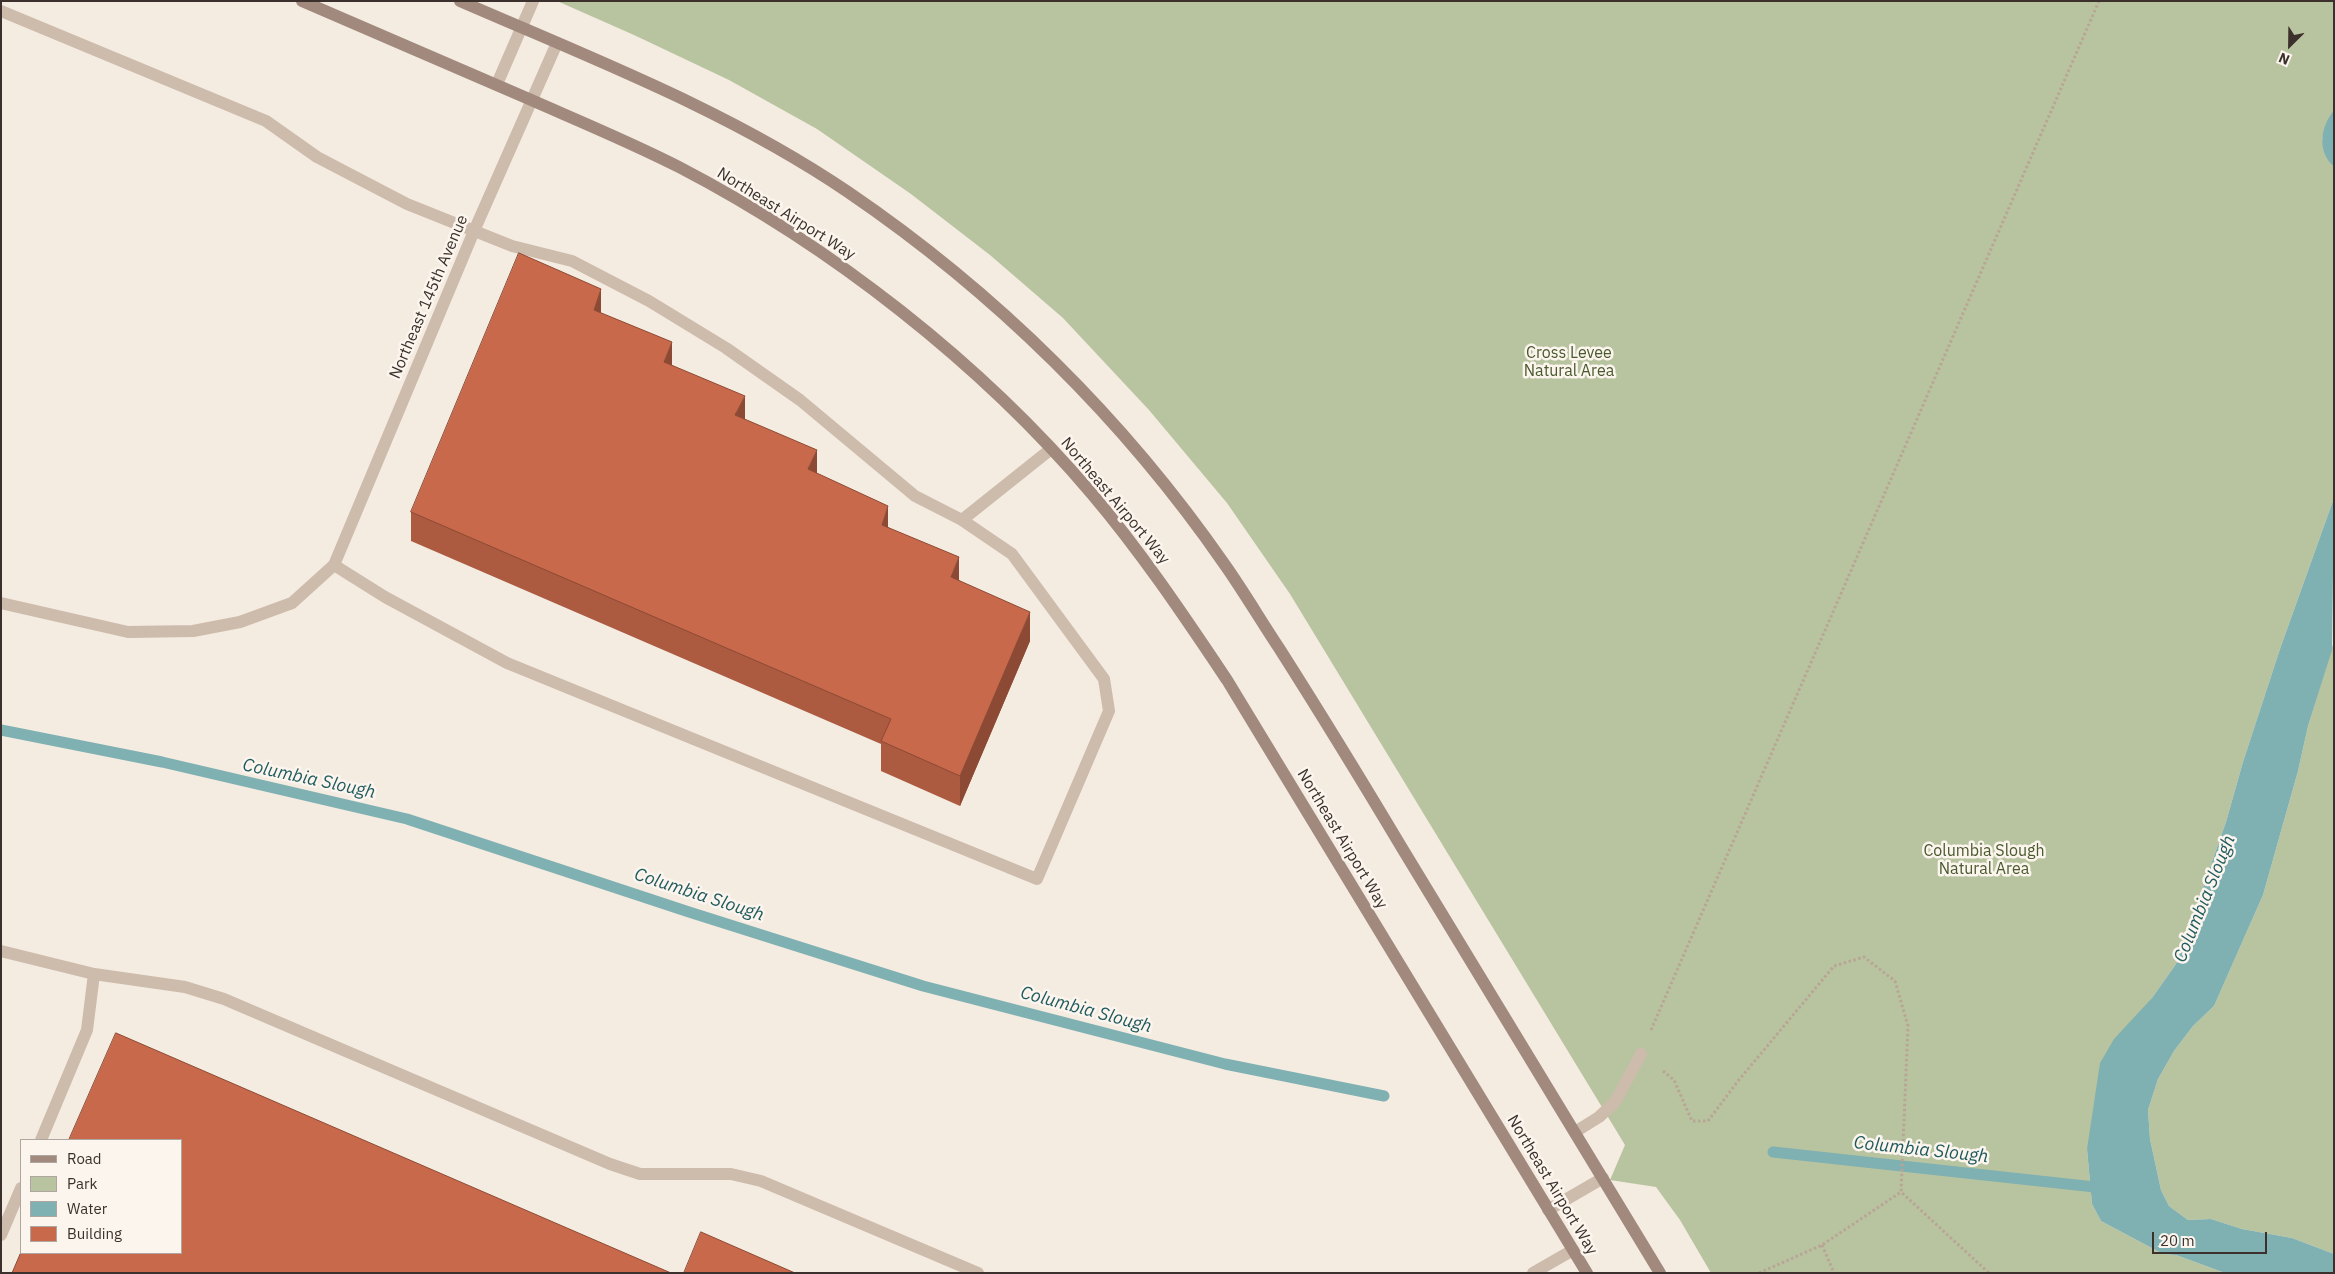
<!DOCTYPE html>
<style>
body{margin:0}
#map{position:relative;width:2335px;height:1274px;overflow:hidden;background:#f4ebe1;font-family:"IBM Plex Sans",sans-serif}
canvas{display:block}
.frame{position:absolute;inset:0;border:2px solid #3b302b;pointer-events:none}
.legend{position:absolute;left:20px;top:1139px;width:162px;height:115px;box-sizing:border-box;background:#fbf5ee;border:1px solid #aea6a0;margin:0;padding:6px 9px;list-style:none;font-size:15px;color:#3b302b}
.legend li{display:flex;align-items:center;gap:10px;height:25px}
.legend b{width:25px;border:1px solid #aea6a0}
.north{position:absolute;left:2265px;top:20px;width:50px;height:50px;-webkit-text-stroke:4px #fbf5ee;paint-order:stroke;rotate:203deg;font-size:14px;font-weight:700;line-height:20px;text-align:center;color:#3b302b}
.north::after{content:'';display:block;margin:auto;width:18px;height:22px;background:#3b302b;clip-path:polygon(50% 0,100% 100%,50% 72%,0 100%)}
.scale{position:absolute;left:2152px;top:1232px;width:115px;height:22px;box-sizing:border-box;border:2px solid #3b302b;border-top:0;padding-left:6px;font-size:15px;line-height:18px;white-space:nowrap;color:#3b302b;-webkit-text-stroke:4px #fbf5ee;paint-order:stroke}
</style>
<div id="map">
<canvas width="2335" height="1274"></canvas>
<div class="frame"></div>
<ul class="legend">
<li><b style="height:6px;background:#a18a7d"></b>Road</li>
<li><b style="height:14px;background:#b8c4a0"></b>Park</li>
<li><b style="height:14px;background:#7fb0b2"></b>Water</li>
<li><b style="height:14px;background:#c8694b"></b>Building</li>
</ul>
<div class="north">N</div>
<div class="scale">20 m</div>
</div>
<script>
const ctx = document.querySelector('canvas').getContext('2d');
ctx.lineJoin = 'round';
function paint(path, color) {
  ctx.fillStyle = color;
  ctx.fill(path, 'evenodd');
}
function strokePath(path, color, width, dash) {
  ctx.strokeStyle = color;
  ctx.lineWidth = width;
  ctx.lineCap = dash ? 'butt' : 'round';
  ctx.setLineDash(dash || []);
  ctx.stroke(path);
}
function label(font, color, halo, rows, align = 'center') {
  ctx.font = font + ' "IBM Plex Sans",sans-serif';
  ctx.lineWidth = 5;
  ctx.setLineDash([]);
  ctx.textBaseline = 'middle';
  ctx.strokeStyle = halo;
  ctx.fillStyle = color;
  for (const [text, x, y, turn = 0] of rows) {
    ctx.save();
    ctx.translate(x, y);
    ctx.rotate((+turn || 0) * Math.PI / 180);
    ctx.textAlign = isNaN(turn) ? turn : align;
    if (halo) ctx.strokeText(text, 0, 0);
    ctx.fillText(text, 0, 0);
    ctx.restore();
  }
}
paint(new Path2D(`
 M557,1H2334V110L2322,139L2331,164L2334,167V498L2280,649L2243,762L2226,822L2176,964L2152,998L2087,1149L2092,1204L2101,1221L2163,1254L2176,1255L2225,1273H1711L1680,1220L1656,1187L1610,1180L1625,1145L1290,594L1227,503L1149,410L1063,318L990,255L911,194L817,129L729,80L634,35Z
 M2334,641V1254L2292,1238L2242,1229L2211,1219L2188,1220L2169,1206L2161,1190L2150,1139L2148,1110L2158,1079L2174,1051L2193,1026L2214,1006L2263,895L2298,771L2308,726Z`), '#b8c4a0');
paint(new Path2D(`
 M2334,110V167C2317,151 2320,128 2334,110Z
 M2334,498L2332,650L2308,726L2298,771L2263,895L2214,1006L2193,1026L2174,1051L2158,1079L2148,1110L2150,1139L2161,1190L2169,1206L2188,1220L2211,1219L2242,1229L2292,1238L2334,1254V1273H2225L2176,1255L2163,1254L2101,1221L2092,1204L2087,1149L2100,1063L2114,1039L2152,998L2176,964L2226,822L2243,762L2280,649Z`), '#7fb0b2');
strokePath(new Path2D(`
 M1,730L162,762L407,819L689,912L923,986L1225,1064L1384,1096
 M1773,1152L2104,1188`), '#7fb0b2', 11);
strokePath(new Path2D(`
 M1651,1030L2099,1
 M1663,1071L1674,1080L1692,1121H1708L1738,1081L1834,966L1864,957L1895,981L1908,1026L1901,1192L1989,1273
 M1822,1245L1834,1273
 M1759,1273L1822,1245L1901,1192`), '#b9a596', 3, [2.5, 2.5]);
strokePath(new Path2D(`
 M1,11L266,121L317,157L407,204L512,246L572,261L649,301L726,348L800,400L915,496L962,520L1012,554L1104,679L1109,711L1037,879L507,663L385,597L334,565L292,603L240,622L193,631L128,632L1,603
 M497,84L533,1
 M962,520L1051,449
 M1,951L94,974L185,987L224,999L610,1164L640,1174H731L761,1181L978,1273
 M1575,1132L1599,1117L1615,1102L1641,1054
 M41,1140L87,1030L94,974
 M1548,1210L1603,1178
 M1,1235L21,1188
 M1533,1273L1573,1250`), '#cdbbac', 12);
strokePath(new Path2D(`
 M334,565L474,231L557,43`), '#cdbbac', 12);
strokePath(new Path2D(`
 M302,1C378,34 454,66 529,99C579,121 630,142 679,167C831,246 981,363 1092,494C1142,553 1184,616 1227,680L1587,1273
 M460,1C591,58 729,111 848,192C995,292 1124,419 1225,565C1244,592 1261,621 1279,648C1321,714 1362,781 1402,848C1488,990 1574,1131 1660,1273`), '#a18a7d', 12);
paint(new Path2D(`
 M601,313L672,365L959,580L1030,641L960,806L881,771V744L411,541V512Z`), '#ac5a40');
paint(new Path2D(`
 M601,289V318L594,310Z
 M672,342V372L664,362Z
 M745,396V425L735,415Z
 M817,450V480L808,469Z
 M888,506V535L882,525Z
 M959,557V586L951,577Z
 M1030,612V641L960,806V776Z`), '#8c4a34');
const building = new Path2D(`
 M519,253L601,289L594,310L672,342L664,362L745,396L735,415L817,450L808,469L888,506L882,525L959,557L951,577L1030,612L960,776L881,741L891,719L411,512Z
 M116,1033L671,1273H12L21,1252V1253H181V1140H69Z
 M701,1232L795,1273H684Z`);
paint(building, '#c8694b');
strokePath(building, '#8c4a34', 1);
label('16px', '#3b302b', '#fbf5ee', [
 ["Northeast Airport Way",786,214,32],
 ["Northeast 145th Avenue",429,297,-67],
 ["Northeast Airport Way",1115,501,50],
 ["Northeast Airport Way",1342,839,59],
 ["Northeast Airport Way",1552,1185,59]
]);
label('16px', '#4a5a2e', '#fbf5ee', [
 ["Cross Levee",1569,353],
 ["Natural Area",1569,371],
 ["Columbia Slough",1984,851],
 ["Natural Area",1984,869]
]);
label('italic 18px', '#1f5a5e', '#fbf5ee', [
 ["Columbia Slough",309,779,12],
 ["Columbia Slough",699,895,18],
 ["Columbia Slough",2205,899,-68],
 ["Columbia Slough",1086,1010,15],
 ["Columbia Slough",1921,1150,6]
]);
</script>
